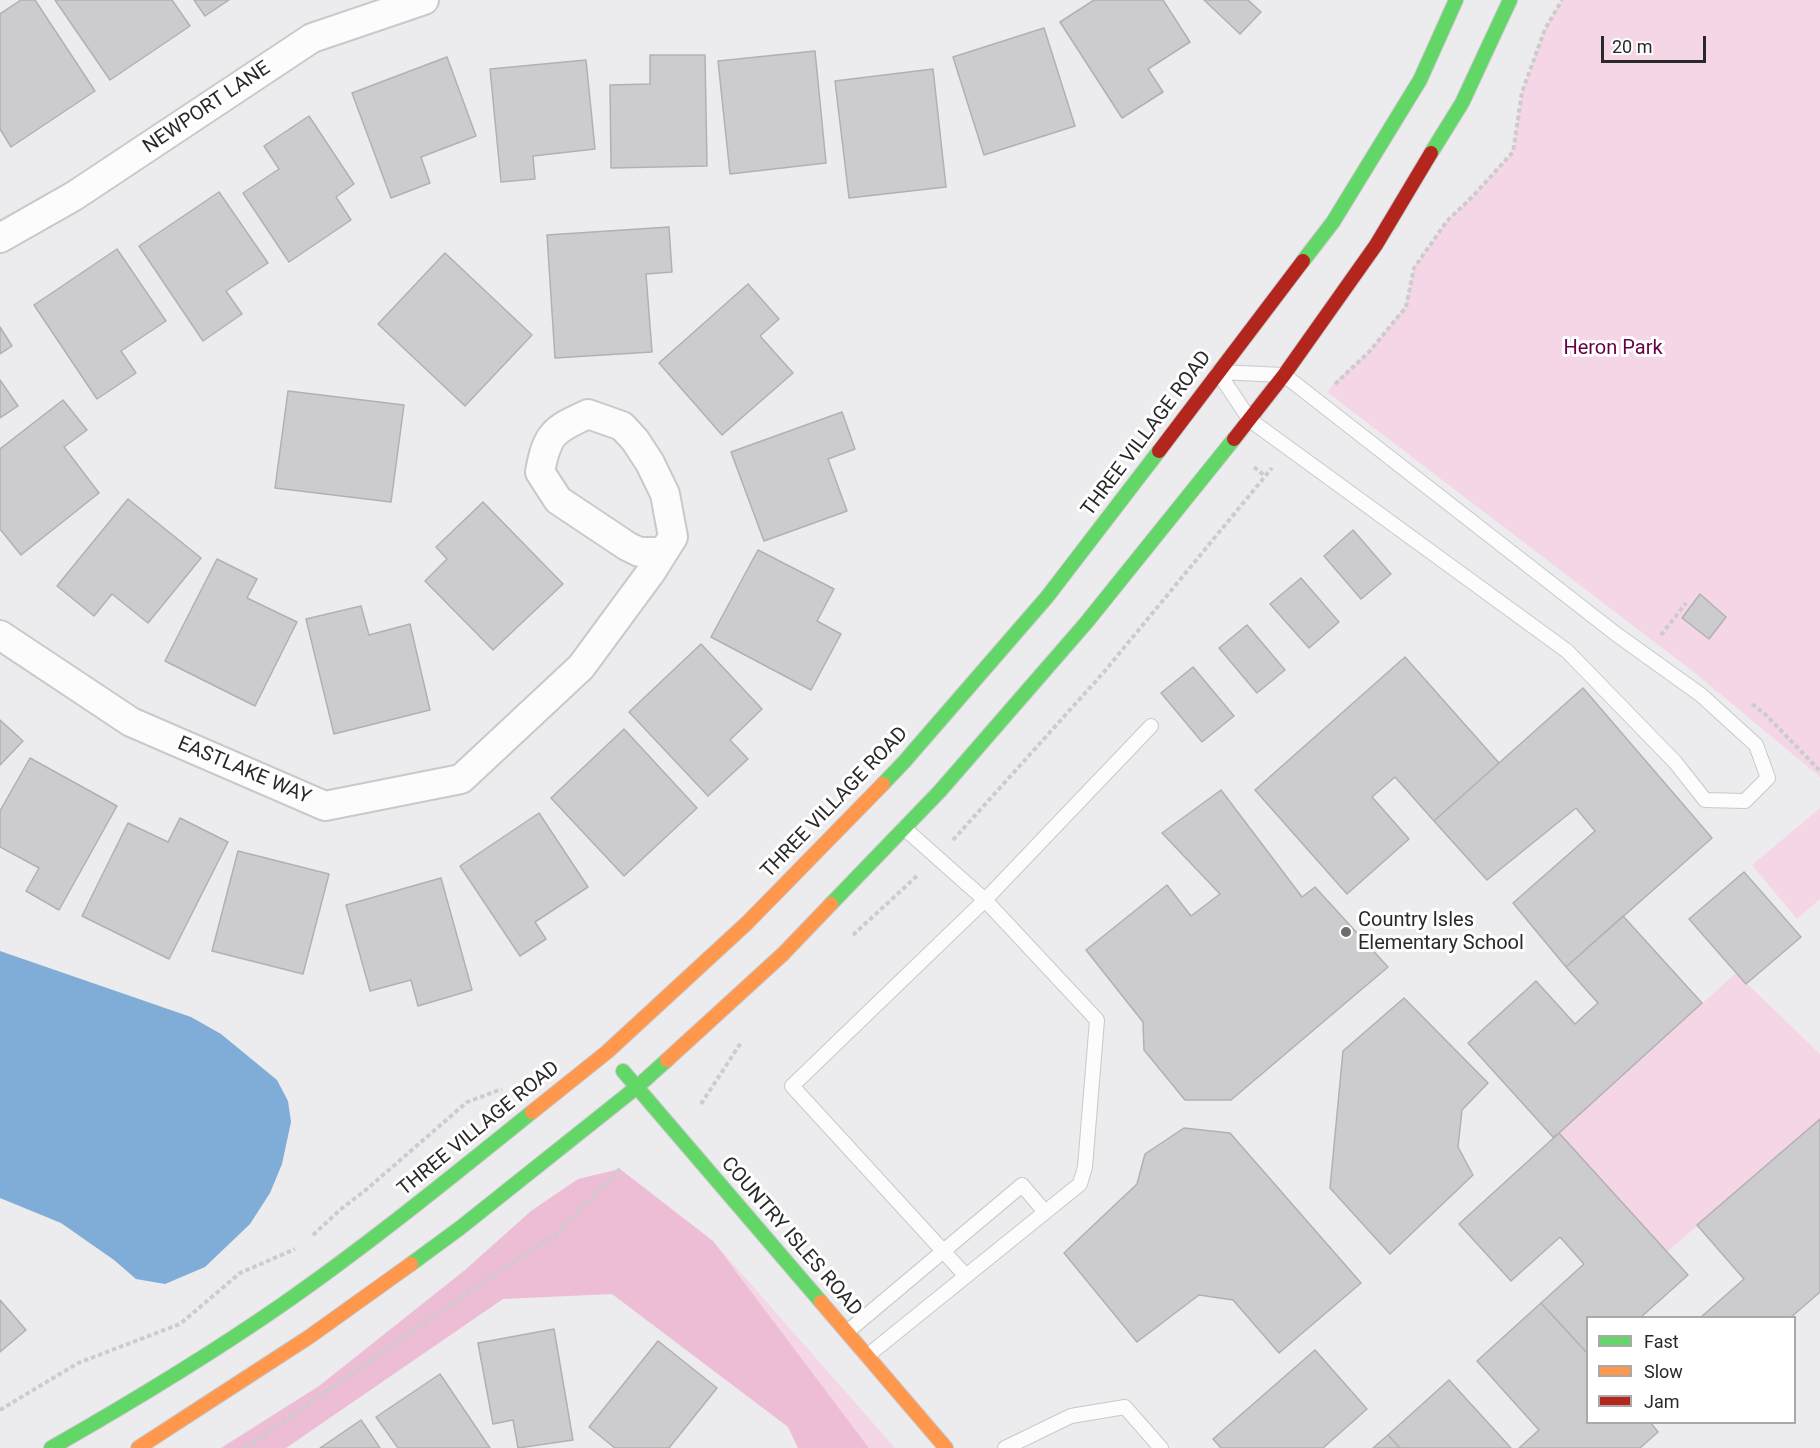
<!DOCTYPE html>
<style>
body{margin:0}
#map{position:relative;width:1820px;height:1448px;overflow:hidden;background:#ecebed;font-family:Roboto,sans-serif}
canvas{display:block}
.legend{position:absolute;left:1586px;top:1316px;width:210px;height:108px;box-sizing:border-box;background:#fff;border:2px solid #a9a9aa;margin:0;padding:8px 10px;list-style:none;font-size:18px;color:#29292a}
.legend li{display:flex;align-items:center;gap:12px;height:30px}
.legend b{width:30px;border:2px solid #a9a9aa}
.scale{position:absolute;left:1601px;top:36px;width:105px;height:27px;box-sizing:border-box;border:3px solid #29292a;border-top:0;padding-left:8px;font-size:18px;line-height:21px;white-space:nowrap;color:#29292a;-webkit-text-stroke:4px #fff;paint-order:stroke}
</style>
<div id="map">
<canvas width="1820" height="1448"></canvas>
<ul class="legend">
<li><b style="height:8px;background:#63d668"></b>Fast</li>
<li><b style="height:8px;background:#ff974d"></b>Slow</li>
<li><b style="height:8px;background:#b3261e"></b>Jam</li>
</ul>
<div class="scale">20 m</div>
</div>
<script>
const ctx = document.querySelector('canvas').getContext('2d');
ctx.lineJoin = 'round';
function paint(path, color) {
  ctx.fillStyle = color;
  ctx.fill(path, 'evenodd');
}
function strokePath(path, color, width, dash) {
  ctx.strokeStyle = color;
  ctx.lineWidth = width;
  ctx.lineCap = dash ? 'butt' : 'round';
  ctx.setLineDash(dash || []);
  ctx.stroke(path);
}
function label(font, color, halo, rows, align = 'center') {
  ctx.font = font + ' Roboto,sans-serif';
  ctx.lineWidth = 6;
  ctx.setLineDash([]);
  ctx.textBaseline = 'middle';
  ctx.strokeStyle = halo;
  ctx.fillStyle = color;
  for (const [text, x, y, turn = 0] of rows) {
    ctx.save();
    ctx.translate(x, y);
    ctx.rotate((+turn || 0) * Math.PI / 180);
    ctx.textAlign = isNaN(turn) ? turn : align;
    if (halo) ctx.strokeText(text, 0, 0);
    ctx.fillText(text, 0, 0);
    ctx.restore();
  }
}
paint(new Path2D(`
 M1562,0H1820V777L1695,673L1327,392L1334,383L1369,352L1405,307L1414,268L1447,221L1473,196L1513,152L1522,92L1545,29Z
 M1820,808V899L1797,919L1752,865Z
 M1736,973L1820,1054V1119L1667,1252L1559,1133Z
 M713,1241L895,1448H869Z`), '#f5d6e6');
paint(new Path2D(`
 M620,1169L713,1241L869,1448H798L788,1427L612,1294L503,1299L286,1448H221L319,1386L465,1270L531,1211L578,1179Z`), '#edbdd6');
paint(new Path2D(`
 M0,951L191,1017L221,1034L277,1080L288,1101L291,1122L282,1164L270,1193L250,1224L205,1267L165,1284L136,1279L114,1260L61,1223L0,1198Z`), '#80add8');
const building = new Path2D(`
 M21,0H35L95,91L11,147L0,129V14Z
 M55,0H172L190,26L110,80Z
 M194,0H229L205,16Z
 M1094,0H1163L1190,42L1148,69L1163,92L1122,118L1060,22Z
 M1204,0H1248L1261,12L1240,34Z
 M1044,28L1075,126L984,155L953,57Z
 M815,51L826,163L730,174L718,61Z
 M650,55H705L707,166L611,168L610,85L650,84Z
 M447,57L476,136L421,157L430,183L391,198L352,93Z
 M586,60L595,149L533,156L535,179L501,182L490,69Z
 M933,69L946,187L849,198L835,81Z
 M309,116L354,184L336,197L351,220L289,262L243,193L279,169L264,146Z
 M219,192L268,263L226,291L242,314L203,341L139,246Z
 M669,227L672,272L646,274L652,352L555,358L547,235Z
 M117,249L166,321L121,351L136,373L97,399L34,305Z
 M445,253L532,335L465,406L378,324Z
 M748,284L779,319L760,336L793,373L722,435L659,363Z
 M0,327L12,346L0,354Z
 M0,380L18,406L0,418Z
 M288,391L404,405L391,502L275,488Z
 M63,400L87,430L64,447L99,493L21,555L0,529V449Z
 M842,412L855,449L828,459L847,511L764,541L731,452Z
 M128,499L201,558L148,623L112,594L94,616L57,586Z
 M483,502L563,584L493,650L425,581L447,559L436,547Z
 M1353,530L1391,574L1361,599L1324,556Z
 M758,550L834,589L817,621L841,634L811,690L711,637Z
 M217,559L257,579L247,598L297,622L255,706L165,661Z
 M1301,578L1339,622L1309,648L1270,604Z
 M1700,594L1726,617L1709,639L1682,618Z
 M361,606L369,635L410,624L430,710L334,734L306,619Z
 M1247,625L1285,670L1257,693L1219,648Z
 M701,644L762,709L730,740L748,759L708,796L629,712Z
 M1405,657L1499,763L1434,821L1395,777L1372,797L1409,839L1347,894L1255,790Z
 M1193,667L1234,716L1202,742L1161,693Z
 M1583,688L1712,838L1566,967L1513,903L1595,831L1576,808L1487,880L1434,821Z
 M0,720L23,741L0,765Z
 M624,729L697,808L624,876L551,798Z
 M30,758L117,806L59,910L26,891L39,868L0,847V811Z
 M1221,790L1302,897L1315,887L1388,967L1231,1100H1185L1144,1050L1143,1022L1086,950L1167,885L1191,916L1220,894L1162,833Z
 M539,813L588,887L535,922L546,939L520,956L460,866Z
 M180,818L228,842L169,959L82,916L128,823L168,842Z
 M238,851L329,874L303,974L212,951Z
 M1744,872L1801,937L1746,984L1689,919Z
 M441,878L472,990L418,1006L411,980L370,991L346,905Z
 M1623,916L1702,1003L1559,1133L1553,1137L1468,1043L1536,981L1575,1024L1598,1003L1566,967Z
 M1404,998L1488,1083L1462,1110L1458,1147L1473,1175L1390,1254L1330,1188L1343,1051Z
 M1820,1119V1292L1790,1318H1700L1744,1279L1697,1225Z
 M1184,1128L1230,1133L1361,1283L1279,1353L1233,1300L1199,1295L1137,1342L1064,1253L1137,1184L1145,1154Z
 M1559,1133L1688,1275L1640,1318H1588V1354L1541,1303L1584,1264L1560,1237L1511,1281L1459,1224Z
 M0,1300L26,1330L0,1352Z
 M1541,1303L1588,1354V1422H1650L1658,1432L1640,1448H1519L1539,1430L1477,1361Z
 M554,1329L573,1440L518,1448L513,1420L493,1424L478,1343Z
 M658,1341L717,1388L669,1448H615L589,1427Z
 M1315,1350L1367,1409L1323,1448H1221L1213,1439Z
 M440,1374L490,1448H398L376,1417Z
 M1449,1380L1511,1448H1400L1388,1435Z
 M361,1420L380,1448H320Z
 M1388,1435L1400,1448H1373Z`);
paint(building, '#ccccce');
strokePath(building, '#b1b1b2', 1.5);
const lane = new Path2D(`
 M1218,372L1284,375L1616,634L1701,695L1756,745L1768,778L1745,801L1705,800L1675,762L1567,651L1250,420Z
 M966,1276L792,1086L985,900L1151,726
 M847,1332L1022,1185L1045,1212
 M867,1356L1080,1184L1085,1167L1097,1020L985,900L904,828
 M1005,1448L1071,1416L1125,1407L1161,1448`);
const street = new Path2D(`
 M0,238L74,196L312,38L424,0
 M0,635L131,722L325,806L461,779L581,667L651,572L673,537L665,494L650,463L635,440L622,426L588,414C553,430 547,434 540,472L558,500L627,546L639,552H663`);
const fast = new Path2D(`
 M1431,153L1462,103L1510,0
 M1303,261L1333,222L1420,80L1456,0
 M883,784L904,762L1047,597L1159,451
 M831,904L940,791L1086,623L1234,439
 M623,1071L821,1302
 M411,1264L460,1228L637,1087L667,1060
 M51,1448C130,1403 208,1356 283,1304C369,1244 450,1178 532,1112`);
const slow = new Path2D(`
 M667,1060L783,954L831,904
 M532,1112L607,1052L747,923L883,784
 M821,1302L946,1448
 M138,1448L309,1337L411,1264`);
const jam = new Path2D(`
 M1234,439L1284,375L1376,245L1431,153
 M1159,451L1303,261`);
strokePath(lane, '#c9c8ca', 16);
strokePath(street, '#c9c8ca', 32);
strokePath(fast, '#c9c8ca', 16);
strokePath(slow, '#c9c8ca', 16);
strokePath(jam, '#c9c8ca', 16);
strokePath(new Path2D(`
 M1335,384L1369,352L1406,307L1414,268L1447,221L1473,196L1513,152L1522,92L1545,29L1562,0
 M1254,467L1265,476
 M1661,635L1686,603
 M1752,704L1766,715L1820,771
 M953,840L1104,672L1272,468
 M853,935L918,875
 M701,1104L742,1041
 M313,1235L341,1209L367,1189L467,1102L502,1089
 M0,1410L78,1363L180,1324L240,1273L295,1249
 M245,1448L480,1284L555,1235L620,1169`), '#cccccd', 4, [4.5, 3]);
strokePath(lane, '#fcfcfc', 14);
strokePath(street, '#fcfcfc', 28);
strokePath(fast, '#63d668', 14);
strokePath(slow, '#ff974d', 14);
strokePath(jam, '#b3261e', 14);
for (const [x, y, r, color] of [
 [1346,932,6,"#6d6d6e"]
]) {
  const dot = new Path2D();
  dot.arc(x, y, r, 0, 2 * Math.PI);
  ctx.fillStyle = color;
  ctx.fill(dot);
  strokePath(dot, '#fff', 2);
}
label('20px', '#29292a', '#fff', [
 ["NEWPORT LANE",207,108,-34],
 ["THREE VILLAGE ROAD",1147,434,-53],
 ["EASTLAKE WAY",244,771,23],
 ["THREE VILLAGE ROAD",835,803,-46],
 ["THREE VILLAGE ROAD",479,1129,-39],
 ["COUNTRY ISLES ROAD",791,1237,49]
]);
label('20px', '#604', '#fff', [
 ["Heron Park",1613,349]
]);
label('20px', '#29292a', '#fff', [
 ["Country Isles",1358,921],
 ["Elementary School",1358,944]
], 'left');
</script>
